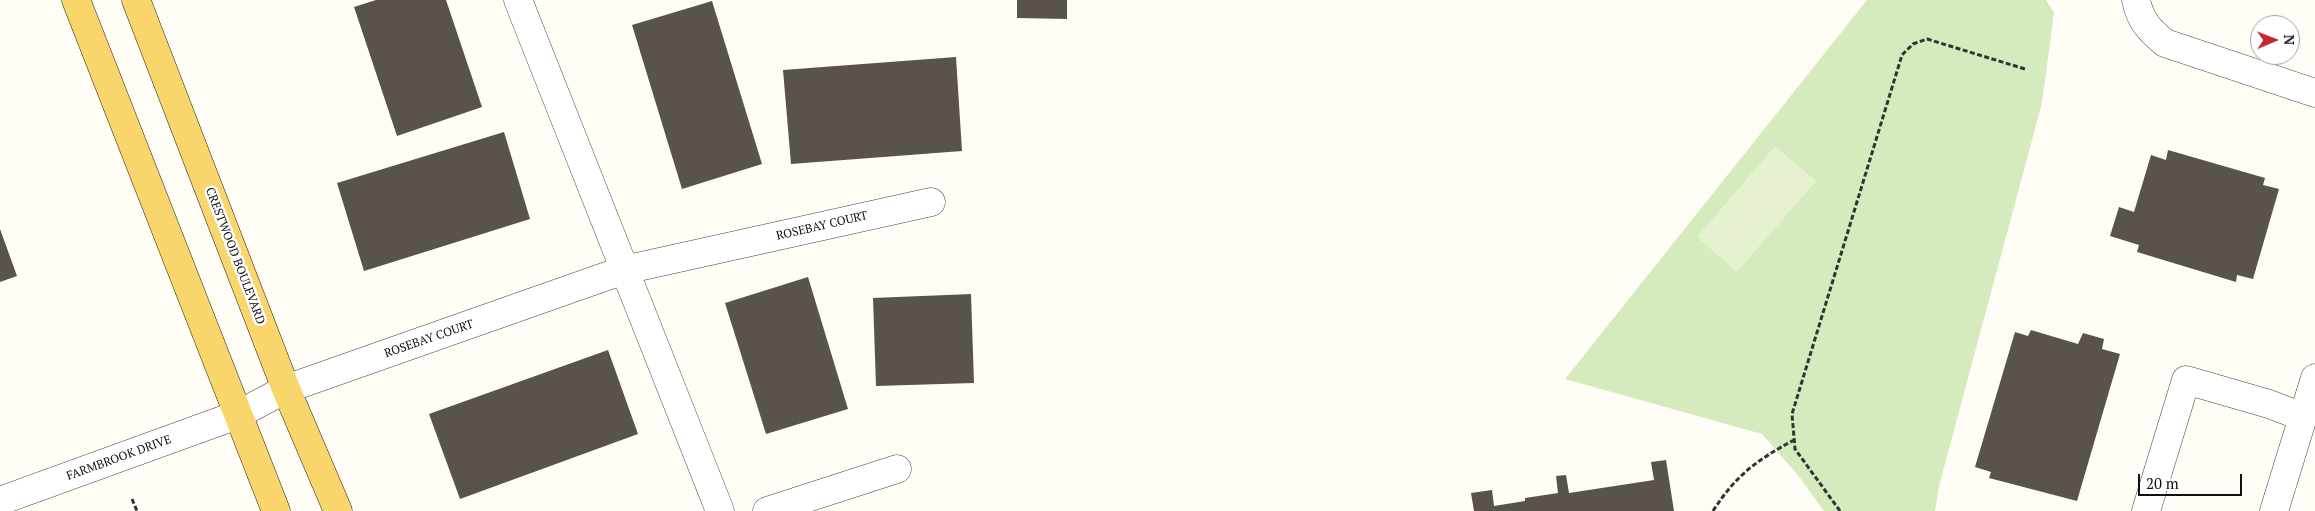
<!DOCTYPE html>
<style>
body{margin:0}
#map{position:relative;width:2315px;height:511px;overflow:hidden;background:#fffdf5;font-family:"PT Serif",serif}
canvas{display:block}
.north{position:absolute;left:2250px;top:15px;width:50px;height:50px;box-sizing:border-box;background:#fff;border:1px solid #a0a0a0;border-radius:50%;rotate:89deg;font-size:14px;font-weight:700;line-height:20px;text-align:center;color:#111}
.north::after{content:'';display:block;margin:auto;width:18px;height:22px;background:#c4262e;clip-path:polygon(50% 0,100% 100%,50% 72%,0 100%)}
.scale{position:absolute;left:2138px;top:474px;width:104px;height:22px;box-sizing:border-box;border:2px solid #111;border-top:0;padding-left:6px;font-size:15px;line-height:18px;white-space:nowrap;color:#111;-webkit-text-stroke:4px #fff;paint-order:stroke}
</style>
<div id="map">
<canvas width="2315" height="511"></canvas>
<div class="north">N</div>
<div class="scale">20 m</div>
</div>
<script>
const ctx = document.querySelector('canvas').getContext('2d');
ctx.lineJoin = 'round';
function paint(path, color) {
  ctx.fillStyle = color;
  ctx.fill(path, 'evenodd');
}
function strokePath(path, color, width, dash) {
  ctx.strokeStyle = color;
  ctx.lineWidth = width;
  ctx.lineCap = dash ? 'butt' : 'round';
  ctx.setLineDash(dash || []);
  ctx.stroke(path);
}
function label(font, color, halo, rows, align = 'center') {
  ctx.font = font + ' "PT Serif",serif';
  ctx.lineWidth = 5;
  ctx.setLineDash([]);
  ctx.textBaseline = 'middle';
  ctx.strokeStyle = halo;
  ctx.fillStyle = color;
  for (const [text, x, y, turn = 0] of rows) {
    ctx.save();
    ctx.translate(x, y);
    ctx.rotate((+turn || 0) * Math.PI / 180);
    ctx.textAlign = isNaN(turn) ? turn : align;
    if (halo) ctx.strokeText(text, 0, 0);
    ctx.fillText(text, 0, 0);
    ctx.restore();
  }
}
paint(new Path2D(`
 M1867,0H2046L2054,13L2042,103L1939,486L1935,511H1824L1797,474L1762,434L1565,379Z`), '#d5ebbd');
paint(new Path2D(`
 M1775,146L1816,181L1737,272L1697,237Z`), '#e6f2cf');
paint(new Path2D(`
 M376,0H446L482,107L397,136L354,7Z
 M1017,0H1067V19L1017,18Z
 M712,1L762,164L682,189L632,25Z
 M956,57L962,151L791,164L783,70Z
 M504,132L530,219L364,271L337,183Z
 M2168,150L2265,178L2263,185L2279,189L2253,279L2237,275L2236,282L2137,252L2139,245L2110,236L2119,207L2134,212L2151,155L2166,160Z
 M0,229L17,276L0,282Z
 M808,277L848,409L766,434L725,303Z
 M971,294L974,383L876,386L873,298Z
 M2031,330L2078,344L2083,333L2104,339L2102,349L2120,354L2077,501L1989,478L1991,472L1975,467L2015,332L2028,336Z
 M608,350L638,434L460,499L429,414Z
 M1666,460L1674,511H1474L1471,493L1492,490L1494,506L1525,501V498L1558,493L1556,476L1566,475L1569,493L1654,480L1651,462Z`), '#5a524d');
const minor = new Path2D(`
 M518,0L720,511
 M2136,0C2140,20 2149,30 2165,43L2315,93
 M0,501L237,415L286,389L624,270L931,202
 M767,511L897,469
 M2146,511L2186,380L2269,404L2303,417
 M2274,511L2315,378`);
const major = new Path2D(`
 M76,0L276,511
 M136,0L286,389L338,511`);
strokePath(minor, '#444', 29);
strokePath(major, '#222', 29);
strokePath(new Path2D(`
 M132,499L137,511
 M1713,511C1736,475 1757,460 1794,440
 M1840,511L1795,449L1792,414L1902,55L1913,44L1927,39L2025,69`), '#333', 3, [5, 2.5]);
strokePath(minor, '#fff', 28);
strokePath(major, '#f9d66b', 28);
label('12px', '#111', '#fff', [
 ["ROSEBAY COURT",822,226,-13],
 ["CRESTWOOD BOULEVARD",235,256,69],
 ["ROSEBAY COURT",429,339,-19],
 ["FARMBROOK DRIVE",119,458,-20]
]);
</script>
